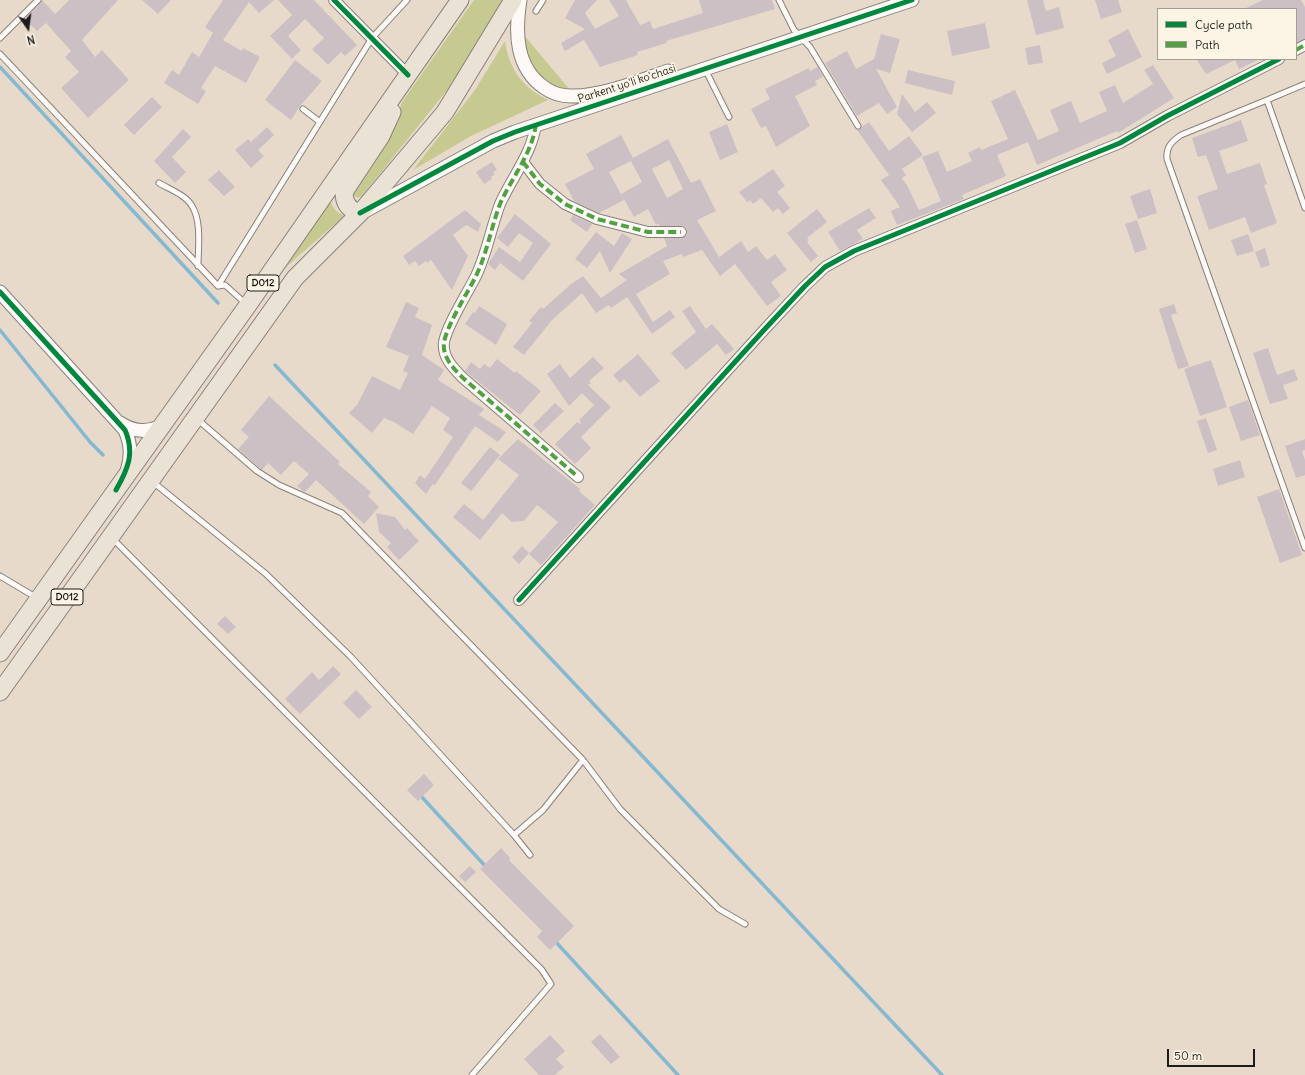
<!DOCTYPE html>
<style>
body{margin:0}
#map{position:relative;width:1305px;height:1075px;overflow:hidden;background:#e8dacb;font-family:Delius,sans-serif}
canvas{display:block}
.legend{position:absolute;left:1157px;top:8px;width:140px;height:52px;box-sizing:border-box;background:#fcf5e5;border:1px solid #a29e95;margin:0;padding:5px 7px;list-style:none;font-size:12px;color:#1c1c1c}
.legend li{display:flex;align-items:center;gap:8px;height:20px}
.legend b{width:20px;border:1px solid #a29e95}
.north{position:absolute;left:8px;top:8px;width:40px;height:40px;-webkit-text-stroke:3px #fcf5e5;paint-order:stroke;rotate:166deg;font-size:11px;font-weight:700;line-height:16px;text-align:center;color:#1c1c1c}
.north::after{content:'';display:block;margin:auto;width:14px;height:18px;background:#1c1c1c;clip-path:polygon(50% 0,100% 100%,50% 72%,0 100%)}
.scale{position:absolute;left:1167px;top:1049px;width:88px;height:18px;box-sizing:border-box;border:2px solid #1c1c1c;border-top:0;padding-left:5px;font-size:12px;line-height:14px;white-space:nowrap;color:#1c1c1c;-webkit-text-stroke:3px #fcf5e5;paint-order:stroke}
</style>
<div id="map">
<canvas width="1305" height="1075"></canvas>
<ul class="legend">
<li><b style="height:5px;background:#00873e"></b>Cycle path</li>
<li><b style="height:5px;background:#4fa141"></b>Path</li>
</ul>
<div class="north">N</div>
<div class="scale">50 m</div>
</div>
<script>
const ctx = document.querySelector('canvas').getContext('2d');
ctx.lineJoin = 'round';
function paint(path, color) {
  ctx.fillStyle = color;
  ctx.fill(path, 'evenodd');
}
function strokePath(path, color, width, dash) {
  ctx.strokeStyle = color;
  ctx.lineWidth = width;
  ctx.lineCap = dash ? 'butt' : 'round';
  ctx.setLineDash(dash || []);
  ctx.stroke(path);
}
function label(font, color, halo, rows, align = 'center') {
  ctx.font = font + ' Delius,sans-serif';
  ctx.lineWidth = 3.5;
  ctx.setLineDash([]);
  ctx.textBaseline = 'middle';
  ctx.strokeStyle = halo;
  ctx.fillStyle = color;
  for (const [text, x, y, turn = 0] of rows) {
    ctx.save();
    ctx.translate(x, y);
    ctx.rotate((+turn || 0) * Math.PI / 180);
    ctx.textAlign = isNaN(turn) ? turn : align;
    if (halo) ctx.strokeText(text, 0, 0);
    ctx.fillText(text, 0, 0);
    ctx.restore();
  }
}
paint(new Path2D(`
 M474,0H503L456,79L362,196C359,198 355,198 352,194L392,129L402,102Z
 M524,35L570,90C540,84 526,66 524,35Z
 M505,41C509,69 522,87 548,100L471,136L413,170L475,90Z
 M330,202L336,211L344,216L285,268Z`), '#c6ca91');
strokePath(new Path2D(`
 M0,67L218,303
 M0,330L90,442L103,455
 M275,365L942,1075
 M420,795L487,868
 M554,940L678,1075`), '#85b8d1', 3.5);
paint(new Path2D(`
 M42,0L55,14L69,0H118L82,40L95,57L102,50L129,80L88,118L61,88L79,72L65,57L71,51L46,23L37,31L25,19Z
 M142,0H171L158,14Z
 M223,0H274L259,13L249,2L223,40L242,51L243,48L260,57L246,83L215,66L201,88L206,91L198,104L164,83L172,70L179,75L192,52L199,57L213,33L205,27Z
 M278,0H314L357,45L345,56L341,52L328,65L312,49L324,38L305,19L288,36L301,50L292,59L270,36L292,15Z
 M575,0H597L585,13L595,29L619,16L609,0H626L640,25L650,21L653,29L703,13L699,0H772L775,9L666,41L667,43L637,52L638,55L600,67L584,40L565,51L561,43L585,29L565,18Z
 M1027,0H1043L1046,11L1059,7L1064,28L1036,35Z
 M1095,0H1118L1122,12L1101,19Z
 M1263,0H1301L1305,7V39L1296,43V9H1244Z
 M985,23L990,48L952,56L947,31Z
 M1128,29L1142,57L1107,74L1102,63L1116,56L1108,40Z
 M881,34L900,39L890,73L876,69L897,107L887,114L879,103L857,116L825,63L847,51L856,69L874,59Z
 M1040,45L1043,63L1028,65L1025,48Z
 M1196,59H1260L1239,69L1235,60L1206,74Z
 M295,60L322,81L300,106L291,120L265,100Z
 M1153,65L1174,98L1118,133L1117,131L1037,165L1028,142L997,155L1006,176L962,195L964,199L897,225L891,211L900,207L881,180L889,175L857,130L869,122L889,151L909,136L923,155L902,169L906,175L902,178L908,187L919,210L941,201L922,157L938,151L947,172L972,161L968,153L980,147L981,150L1008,139L991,101L1015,90L1038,140L1059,131L1050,110L1071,101L1080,123L1107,111L1099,92L1115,85L1123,103L1153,84L1144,70Z
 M818,67L823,77L815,81L817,85L795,96L810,126L776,147L766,126L761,128L751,109L770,99L765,89L809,68L810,71Z
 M908,70L955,81L952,95L905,83Z
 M902,94L915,112L927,102L936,113L912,132L897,114Z
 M152,97L162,107L134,135L124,125Z
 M1241,120L1248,141L1219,151L1227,174L1260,163L1267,184L1264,185L1277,223L1251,233L1245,217L1209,230L1197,196L1218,189L1206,155L1198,157L1192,138Z
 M727,124L738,152L720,160L709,132Z
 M267,127L274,135L258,150L264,156L251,168L235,150L248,139L251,142Z
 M183,129L191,137L172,157L186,172L175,183L154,161Z
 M621,135L633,158L668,139L691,183L700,179L716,211L697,220L719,257L741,241L748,252L756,246L767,260L775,254L787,270L771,282L781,296L767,306L735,264L720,276L702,250L683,257L682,254L663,261L670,274L636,294L653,322L670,310L675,317L652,334L627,297L611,308L609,305L596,313L582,293L552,320L524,355L513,347L532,323L529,321L541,307L543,309L570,285L583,276L601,298L627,280L619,274L667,246L664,238H681L687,235V229L684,226H659V223L656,225L648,209L634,217L621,194L642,182L631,161L609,172L624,200L599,213L574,201L565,184L594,169L586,154ZM669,160L683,189L667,198L652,169Z
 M492,162L497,170L493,172L495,174L491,177L492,179L484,184L476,172Z
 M773,169L785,186L777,192L790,208L783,214L778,208L773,212L761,198L753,204L750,200L747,202L739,192Z
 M219,170L235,187L224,196L208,180Z
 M1150,189L1157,213L1138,219L1130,196Z
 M869,208L876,218L857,230L863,239L840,251L828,232Z
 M817,209L827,222L807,238L809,240L807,242L818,256L811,262L787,233Z
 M465,210L481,224L478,232L466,225L453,235L468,256L452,290L431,260L427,263L426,261L419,266L415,261L409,265L403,256Z
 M515,214L551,244L523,281L500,263L495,270L488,264L499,247L520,262L533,243L519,233L508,247L497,238Z
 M573,215L592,224L587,232L570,220Z
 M1137,220L1147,249L1135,253L1125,224Z
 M596,232L614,246L622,233L632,239L610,273L600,251L587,268L575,259Z
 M1248,234L1254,251L1237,256L1231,240Z
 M1265,248L1270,265L1261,268L1255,252Z
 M406,302L419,308L415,317L432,325L422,355L444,370L438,380L484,409L479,415L506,432L498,442L475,426L435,485L433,484L426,494L415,483L420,475L425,479L453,437L443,430L450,418L432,406L413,434L394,422L384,418L372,433L349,413L357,405L372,376L400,390L408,373L403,371L409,356L386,347Z
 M1174,304L1177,313L1171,315L1189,366L1178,369L1159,309Z
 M479,306L507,324L496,345L465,324L473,312L475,313Z
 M690,306L706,329L712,324L734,349L726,355L717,344L686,370L671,353L696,332L682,311Z
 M1268,348L1277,375L1294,369L1298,380L1283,385L1288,399L1270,404L1253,353Z
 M638,354L660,381L640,397L624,379L620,383L613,375Z
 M593,357L604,368L589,381L591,383L588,385L611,407L581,437L591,448L575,464L555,444L577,422L580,424L581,422L579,420L594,405L582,393L569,406L547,374L560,364L570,378Z
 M497,359L515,373L516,371L541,391L520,415L465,371L471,362L480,369L484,364L490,368Z
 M1211,360L1227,407L1200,416L1184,369Z
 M269,396L340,462L338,464L371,492L368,496L379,507L364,524L316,480L305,492L303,491L297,486L309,474L294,461L281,475L268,463L262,470L238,449L249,437L241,430Z
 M1248,400L1260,435L1241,441L1229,407Z
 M555,403L564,411L541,433L533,425Z
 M1206,418L1217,450L1208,453L1197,421Z
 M518,439L580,489L579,491L595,505L541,565L529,554L558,522L537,505L524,521L512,522L502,513L480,540L453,517L464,504L483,520L519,475L498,459Z
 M1305,439V450L1302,451L1305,460V475L1296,478L1285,446Z
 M490,447L500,455L471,491L461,483Z
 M1240,460L1245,477L1218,486L1213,469Z
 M1279,489L1302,555L1280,563L1257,497Z
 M376,513L395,517L405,530L407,528L419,541L399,560L387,547L391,543L379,532Z
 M522,546L529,553L519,564L512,557Z
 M225,616L236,627L228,634L217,624Z
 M333,666L341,674L300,714L285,699L312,672L319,680Z
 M356,690L372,707L359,719L343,703Z
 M424,774L434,785L418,801L407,790Z
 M501,848L510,858L509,860L574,926L550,950L537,937L542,931L480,869Z
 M470,866L476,872L465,882L459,876Z
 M600,1034L620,1057L611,1064L591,1042Z
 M550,1035L565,1051L556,1059L564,1067L555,1075H539L524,1059Z`), '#ccc0c4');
const service = new Path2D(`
 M779,0L794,30L810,47L858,126
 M536,11L543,0
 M0,38L38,0
 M0,54L218,286
 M705,69L729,117
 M1305,84L1267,100L1305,208
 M1267,100L1181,135C1171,142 1166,147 1167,159L1305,548
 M303,109L320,122
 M159,183C169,189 186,195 192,206C202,222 198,248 198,266
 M218,286L372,38L407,0
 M218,286L225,285L245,303
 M197,419L257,471L279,485L342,513L583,760L620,809L719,909L745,924
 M153,482L266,574L351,657L514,835L530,855
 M112,538L542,970L551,984L472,1075
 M0,576L37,598
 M514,835L543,810L583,760`);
const minor = new Path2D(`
 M334,0L408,75
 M1296,50L1305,45
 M536,124C532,154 512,177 500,204C491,228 487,253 476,276C467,294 448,323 444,342C442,357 453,368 463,378L578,477
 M523,162L540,184L565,204L597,219L648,232H681
 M519,600L764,330L805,286L825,267L854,251L1120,143L1167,116L1279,59`);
const tertiary = new Path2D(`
 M520,0C515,32 515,68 545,88C552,93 562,96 571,96C601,97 639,81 668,71
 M365,211L493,141L515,132L912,0
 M0,292L125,430C131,444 132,456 127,471
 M120,423C133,432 149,433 163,425`);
const trunk = new Path2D(`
 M360,213C349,210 344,203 344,192L381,136L392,112
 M0,653L248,305L460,0
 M0,692L295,278L360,213L445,112L513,0`);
strokePath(service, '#88817a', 7);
strokePath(minor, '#88817a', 12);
strokePath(tertiary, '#88817a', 15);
strokePath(trunk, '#88817a', 19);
strokePath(service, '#fcf9f7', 5);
strokePath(minor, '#fcf9f7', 10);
strokePath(tertiary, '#fcf9f7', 13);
strokePath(trunk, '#ebe2d6', 17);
strokePath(new Path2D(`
 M1296,50L1305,45
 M536,124C532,154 512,177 500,204C491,228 487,253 476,276C467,294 448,323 444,342C442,357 453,368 463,378L578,477
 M523,162L540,184L565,204L597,219L648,232H681`), '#4fa141', 4, [8, 4]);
strokePath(new Path2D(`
 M334,0L408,75
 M360,213L493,141L515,132L912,0
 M0,292L125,430C135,453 128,469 116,490
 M519,600L764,330L805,286L825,267L854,251L1120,143L1167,116L1279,59`), '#00873e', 5);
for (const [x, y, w] of [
 [263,283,32],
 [67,597,32]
]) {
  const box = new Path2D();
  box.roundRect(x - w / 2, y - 8, w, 16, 3);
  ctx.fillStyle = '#fcf5e5';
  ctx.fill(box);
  strokePath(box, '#1c1c1c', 1);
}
label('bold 10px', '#1c1c1c', null, [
 ["D012",263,283],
 ["D012",67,597]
]);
label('11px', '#1c1c1c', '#fcf5e5', [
 ["Parkent yo'li ko'chasi",627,84,-18]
]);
</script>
